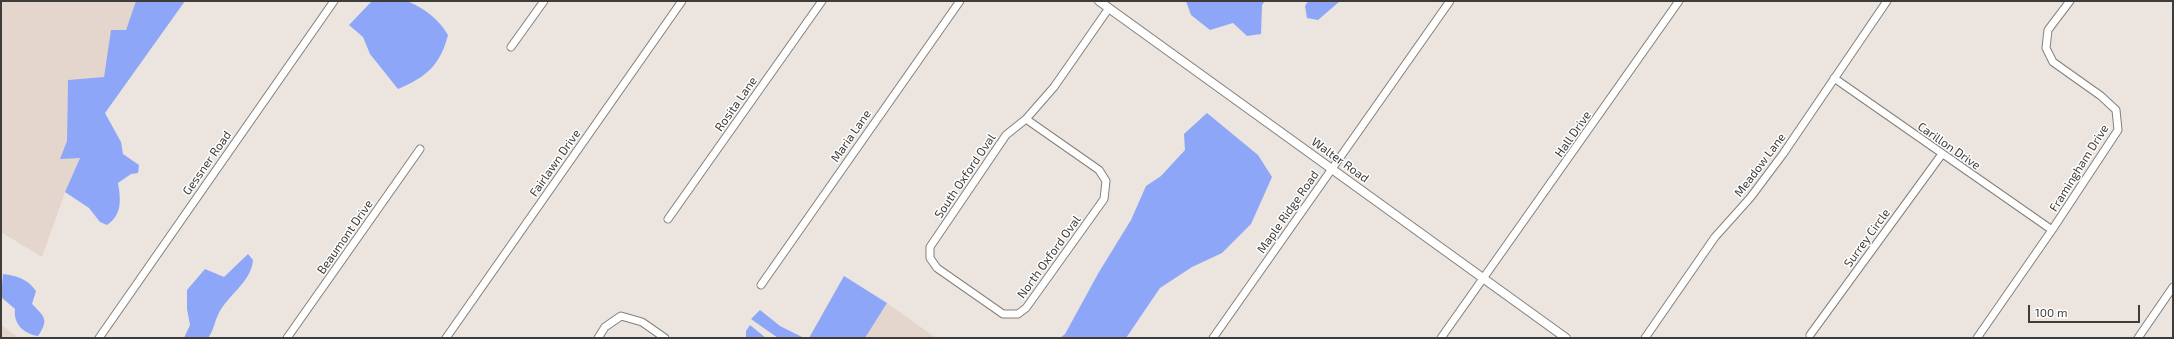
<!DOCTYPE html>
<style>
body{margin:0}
#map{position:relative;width:2174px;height:339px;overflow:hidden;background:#ebe4df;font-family:"Exo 2",sans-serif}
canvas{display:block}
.frame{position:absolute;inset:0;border:2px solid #3e3b39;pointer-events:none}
.scale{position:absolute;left:2028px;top:305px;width:112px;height:18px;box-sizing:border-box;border:2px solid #3e3b39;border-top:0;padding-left:5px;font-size:12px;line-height:14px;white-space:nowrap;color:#3e3b39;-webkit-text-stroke:3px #fff;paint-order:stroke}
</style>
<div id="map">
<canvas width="2174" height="339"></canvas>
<div class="frame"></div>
<div class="scale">100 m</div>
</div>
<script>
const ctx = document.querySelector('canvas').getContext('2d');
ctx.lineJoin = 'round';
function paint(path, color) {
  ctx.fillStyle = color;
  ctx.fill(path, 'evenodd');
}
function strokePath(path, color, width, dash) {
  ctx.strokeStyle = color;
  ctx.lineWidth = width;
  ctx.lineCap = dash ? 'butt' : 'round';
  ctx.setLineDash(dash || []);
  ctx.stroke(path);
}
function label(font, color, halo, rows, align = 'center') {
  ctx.font = font + ' "Exo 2",sans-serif';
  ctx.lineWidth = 3;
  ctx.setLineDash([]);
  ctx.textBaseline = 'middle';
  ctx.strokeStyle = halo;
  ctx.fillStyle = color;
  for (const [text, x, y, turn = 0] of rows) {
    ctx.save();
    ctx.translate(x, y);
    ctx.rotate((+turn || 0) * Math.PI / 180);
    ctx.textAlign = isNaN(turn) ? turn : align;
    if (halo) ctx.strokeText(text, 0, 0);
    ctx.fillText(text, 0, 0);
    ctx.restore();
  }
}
paint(new Path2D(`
 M1,1H136L126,30H111L104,77L68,80L67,141L60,159L80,157L65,192L42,257L1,232Z
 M887,303L936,338H865Z
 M1,325L19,338H1Z`), '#e4d6cd');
paint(new Path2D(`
 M136,1H185L105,113L121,142L123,154L139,165L138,173L131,174L118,183C121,200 122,215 107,225L100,222L89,208L65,192L80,158L60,159L67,141L68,80L104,77L111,30H126Z
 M372,1C382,1 399,0 407,1C425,9 438,18 448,35C440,66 426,77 398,89L370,54L363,37L349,25Z
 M1186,1H1265L1262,5L1261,34L1247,36L1233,23L1210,30L1191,15Z
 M1308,1H1340L1318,20L1307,18L1305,6Z
 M1207,113L1258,155L1272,177L1251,224L1222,253L1192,267L1160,288L1126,338H1060L1065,334L1099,272L1131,220L1146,186L1161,176L1185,150L1184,134Z
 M248,254L253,260C251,283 227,295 218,315C214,323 214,330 208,338H184L190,325L187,309V290L205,269L224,277Z
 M3,274C17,276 28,279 36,291L32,304C45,317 49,320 38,336C24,334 13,324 15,309L1,297Z
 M844,276L887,303L865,338H809Z
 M760,310L780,326L804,338H778L751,319Z
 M750,325L766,338H746V331Z`), '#8da6f7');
const minor = new Path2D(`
 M511,47L544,1
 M1834,78L2052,230
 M1026,119L1099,170L1106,181L1104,199L1026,308L1018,314H1003L937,268L930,258V247L1006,135L1026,119L1054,87L1109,8
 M668,219L822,1
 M761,285L960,1
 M1810,335L1942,154
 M99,338L334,1
 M287,338L420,149
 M446,338L682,1
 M598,338L605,327L621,316L642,322L665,338
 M1213,338L1450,1
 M1441,338L1679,1
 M1645,338L1715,237L1750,198L1783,154L1887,1
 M1977,338L2052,230L2118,130L2116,110L2101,96L2053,62L2046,48L2048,30L2070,1
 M2138,338L2173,287`);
const tertiary = new Path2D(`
 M1099,1L1566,338`);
strokePath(minor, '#86807c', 9);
strokePath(tertiary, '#86807c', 10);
strokePath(minor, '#fff', 7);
strokePath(tertiary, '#fff', 8);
label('12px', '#3e3b39', '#fff', [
 ["Rosita Lane",736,104,-55],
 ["Hall Drive",1573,134,-55],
 ["Maria Lane",851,136,-55],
 ["Carillon Drive",1949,146,35],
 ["Walter Road",1340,160,36],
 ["Gessner Road",207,163,-55],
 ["Fairlawn Drive",555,163,-55],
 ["Meadow Lane",1760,165,-53],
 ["Framingham Drive",2079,168,-58],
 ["South Oxford Oval",965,176,-56],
 ["Maple Ridge Road",1288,212,-55],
 ["Beaumont Drive",345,237,-55],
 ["Surrey Circle",1867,238,-54],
 ["North Oxford Oval",1049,257,-54]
]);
</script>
